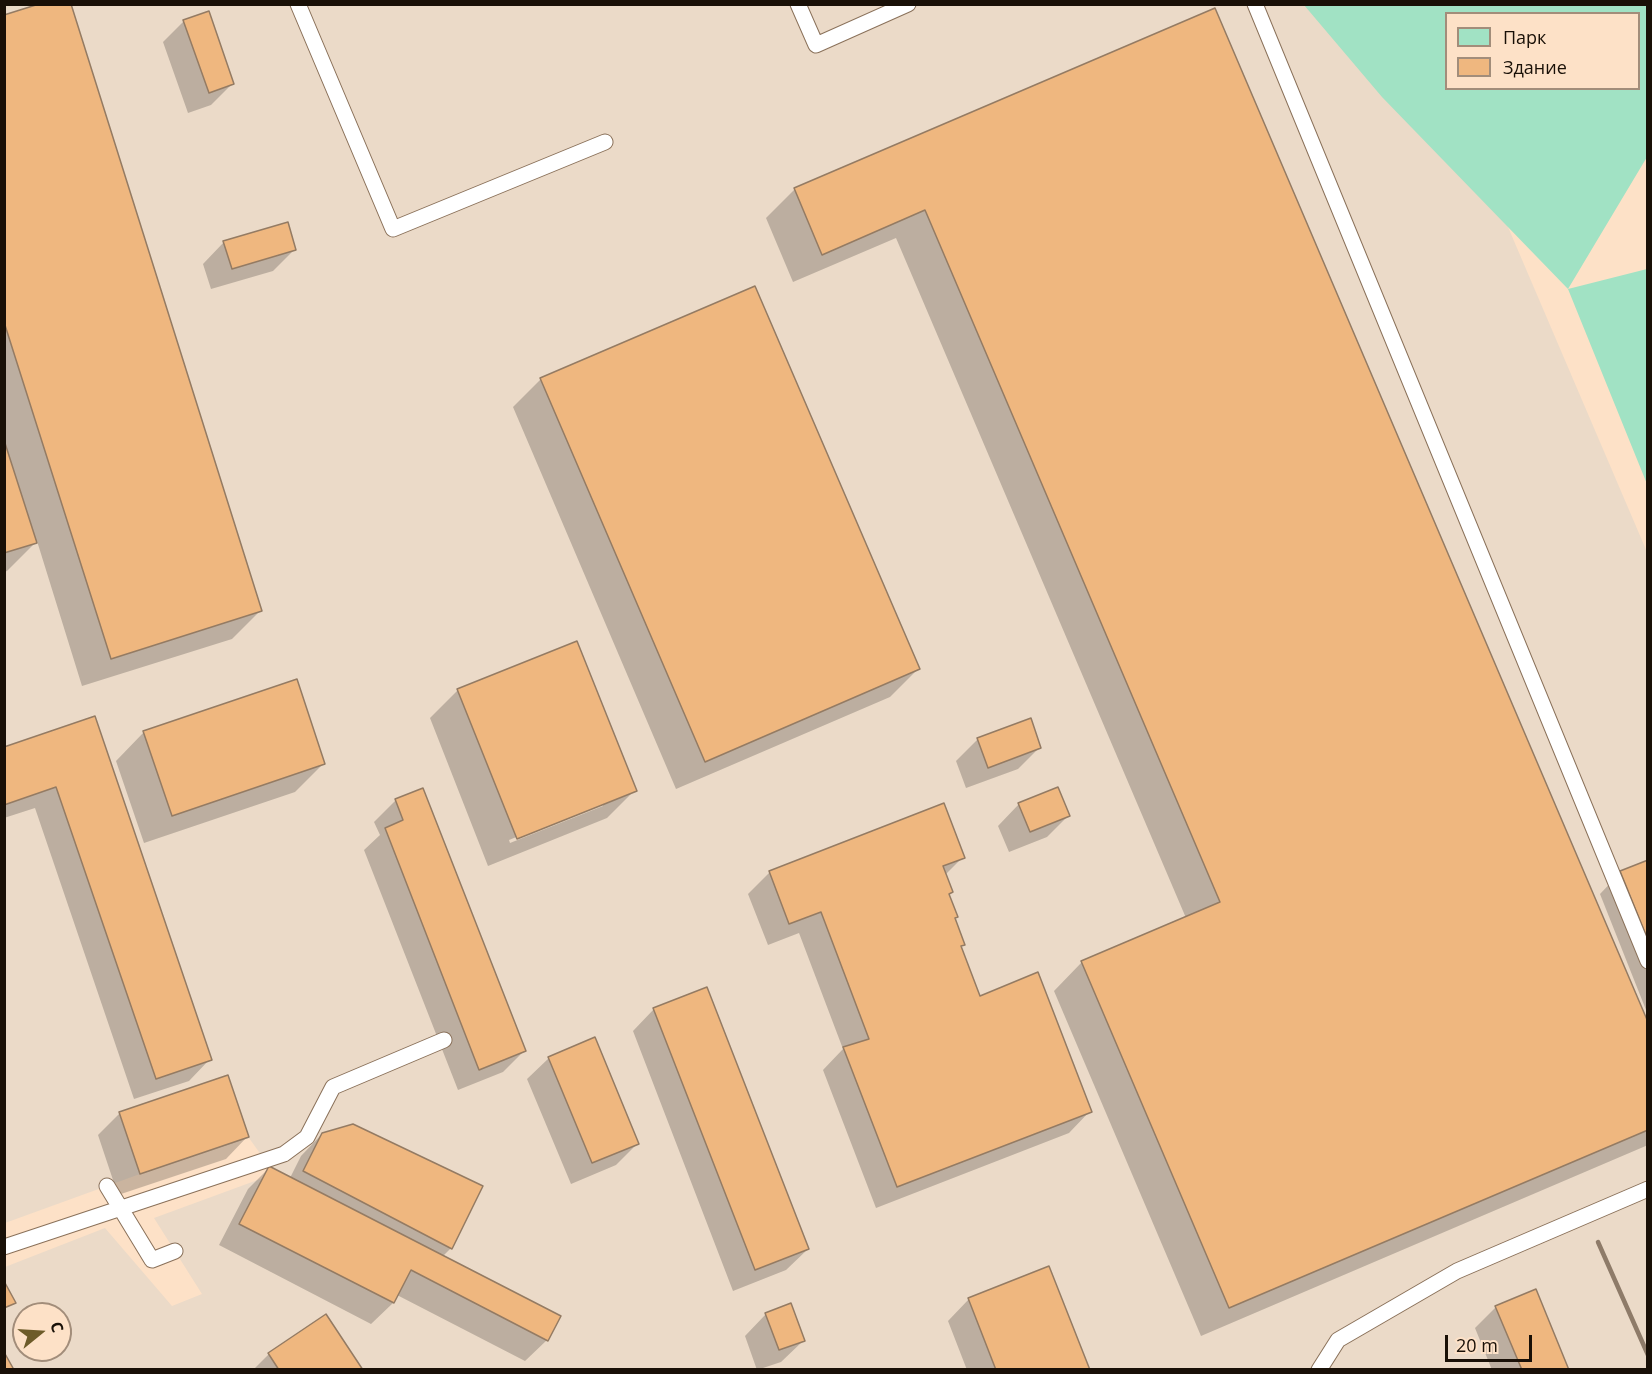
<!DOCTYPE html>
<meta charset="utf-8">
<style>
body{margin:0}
#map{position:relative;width:1652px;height:1374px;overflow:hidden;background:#fde1c7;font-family:"Open Sans",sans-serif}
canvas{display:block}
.frame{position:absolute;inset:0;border:6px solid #191007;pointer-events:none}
.legend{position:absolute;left:1445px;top:12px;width:195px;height:78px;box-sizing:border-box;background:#fde1c7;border:2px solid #a28d7a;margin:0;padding:8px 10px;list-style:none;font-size:18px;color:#191007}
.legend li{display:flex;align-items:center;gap:12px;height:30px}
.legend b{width:30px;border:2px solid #a28d7a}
.north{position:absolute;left:12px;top:1302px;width:60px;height:60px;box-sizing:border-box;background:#fde1c7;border:2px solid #a28d7a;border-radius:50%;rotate:72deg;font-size:16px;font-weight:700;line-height:24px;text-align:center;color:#191007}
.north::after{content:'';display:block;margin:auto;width:21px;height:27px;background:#6d5b29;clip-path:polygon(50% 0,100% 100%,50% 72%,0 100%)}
.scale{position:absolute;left:1445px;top:1335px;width:87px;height:27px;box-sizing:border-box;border:3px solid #191007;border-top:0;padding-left:8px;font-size:18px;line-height:21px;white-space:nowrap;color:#191007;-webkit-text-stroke:4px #fde1c7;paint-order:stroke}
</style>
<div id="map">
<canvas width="1652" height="1374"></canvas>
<div class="frame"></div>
<ul class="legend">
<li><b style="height:16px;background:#a1e2c4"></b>Парк</li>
<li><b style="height:16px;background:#efb77f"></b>Здание</li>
</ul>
<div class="north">С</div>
<div class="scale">20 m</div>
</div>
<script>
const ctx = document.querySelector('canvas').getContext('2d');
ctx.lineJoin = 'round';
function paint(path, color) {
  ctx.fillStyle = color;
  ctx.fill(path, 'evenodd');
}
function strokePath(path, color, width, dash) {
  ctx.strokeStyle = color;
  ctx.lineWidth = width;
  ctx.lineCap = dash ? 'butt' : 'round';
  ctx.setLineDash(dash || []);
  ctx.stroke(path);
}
paint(new Path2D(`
 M5,5H1413L1446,88L1449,89L1647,552V1369H5V1267L105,1228L172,1306L202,1294L154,1218L263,1178L269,1166L249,1138L140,1174L5,1223ZM24,1314H60V1350H24Z`), '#ebdac8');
paint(new Path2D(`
 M1304,5H1647V157L1568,289L1647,269V484L1568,289L1382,97ZM1446,14H1638V88H1446Z`), '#a1e2c4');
paint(new Path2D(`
 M1214,10L1648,1026V1145L1201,1336L1054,991L1082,962L1186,918L896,238L793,282L766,218L794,190Z
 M4,17L260,611L232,639L82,686L37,541L7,571L4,572Z
 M184,21L233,83L211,105L188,113L163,42Z
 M224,242L294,250L273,271L211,289L203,264Z
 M541,379L918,669L890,697L676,789L513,407Z
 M458,690L635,790L607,818L488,866L430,718ZM603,802V806L510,843L509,840Z
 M94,718L210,1059L189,1081L134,1099L35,808L4,818V748Z
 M144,732L323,764L295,792L144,843L116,761Z
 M978,739L1040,747L1018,769L966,788L956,761Z
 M396,800L524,1051L503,1072L458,1090L364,850L380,835L374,822Z
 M1019,804L1068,816L1047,837L1009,852L998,826Z
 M963,857L945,875L954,919L963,944L960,947L979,998L1090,1111L1069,1133L876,1208L823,1070L843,1049L799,933L768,945L748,894L770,872Z
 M1648,862V1015L1600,894L1621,872Z
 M654,1009L808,1249L786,1270L733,1291L633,1031Z
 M549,1058L637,1144L616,1165L571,1184L527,1079Z
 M120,1113L247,1137L226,1159L118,1195L98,1135Z
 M322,1134L451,1248L442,1257L547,1340L525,1361L397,1295L393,1303L371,1324L219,1245L248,1189L269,1168L290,1178L301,1156Z
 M969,1299L1088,1370H967L948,1321Z
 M1496,1307L1567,1370H1492L1475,1328Z
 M766,1314L803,1341L781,1362L757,1370L745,1336Z
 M269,1354L361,1370H253Z`), '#0003');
const building = new Path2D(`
 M39,4H71L262,611L111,659L4,322V15Z
 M1215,8L1648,1022V1130L1229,1308L1081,961L1220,902L925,210L822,255L794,188Z
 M209,11L234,84L209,93L183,20Z
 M288,222L296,250L232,269L223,241Z
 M755,286L920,669L705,762L540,378Z
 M4,440L37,543L4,553Z
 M577,641L637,791L517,839L457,689Z
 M297,679L325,764L172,816L143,731Z
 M95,716L212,1060L156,1079L56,787L4,805V747Z
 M1031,718L1041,748L988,768L977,738Z
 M1058,787L1070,816L1030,832L1018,803Z
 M423,788L526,1051L479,1070L385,828L403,820L395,799Z
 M944,803L965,858L943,866L953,892L949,894L958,917L955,918L965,945L961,946L980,996L1038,972L1092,1112L897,1187L843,1047L869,1039L821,912L789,924L769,871Z
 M1648,860V940L1620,871Z
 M707,987L809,1249L755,1270L653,1008Z
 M595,1037L639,1144L592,1163L548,1057Z
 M228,1075L249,1137L140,1174L119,1112Z
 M353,1124L483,1186L452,1249L303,1171L322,1133Z
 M269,1166L561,1316L548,1341L411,1270L394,1303L239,1224Z
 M1049,1266L1090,1370H996L968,1298Z
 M4,1281L16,1303L4,1308Z
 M1536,1289L1569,1370H1522L1495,1306Z
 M791,1303L805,1341L779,1350L765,1313Z
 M326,1314L363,1370H279L268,1353Z
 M4,1352L13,1368L10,1370H4Z`);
paint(building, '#efb77f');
strokePath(building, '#947b63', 1.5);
const service = new Path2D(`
 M298,4L393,229L605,142
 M798,4L816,45L908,4
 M1255,4L1648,961
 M107,1186L152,1260L175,1251
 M4,1247L284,1154L307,1137L333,1087L444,1040
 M1319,1370L1338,1340L1457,1271L1648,1189`);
strokePath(service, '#8a715a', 17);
strokePath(service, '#fff', 15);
strokePath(new Path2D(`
 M1598,1242L1648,1355`), '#8e7b69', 4.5);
</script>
